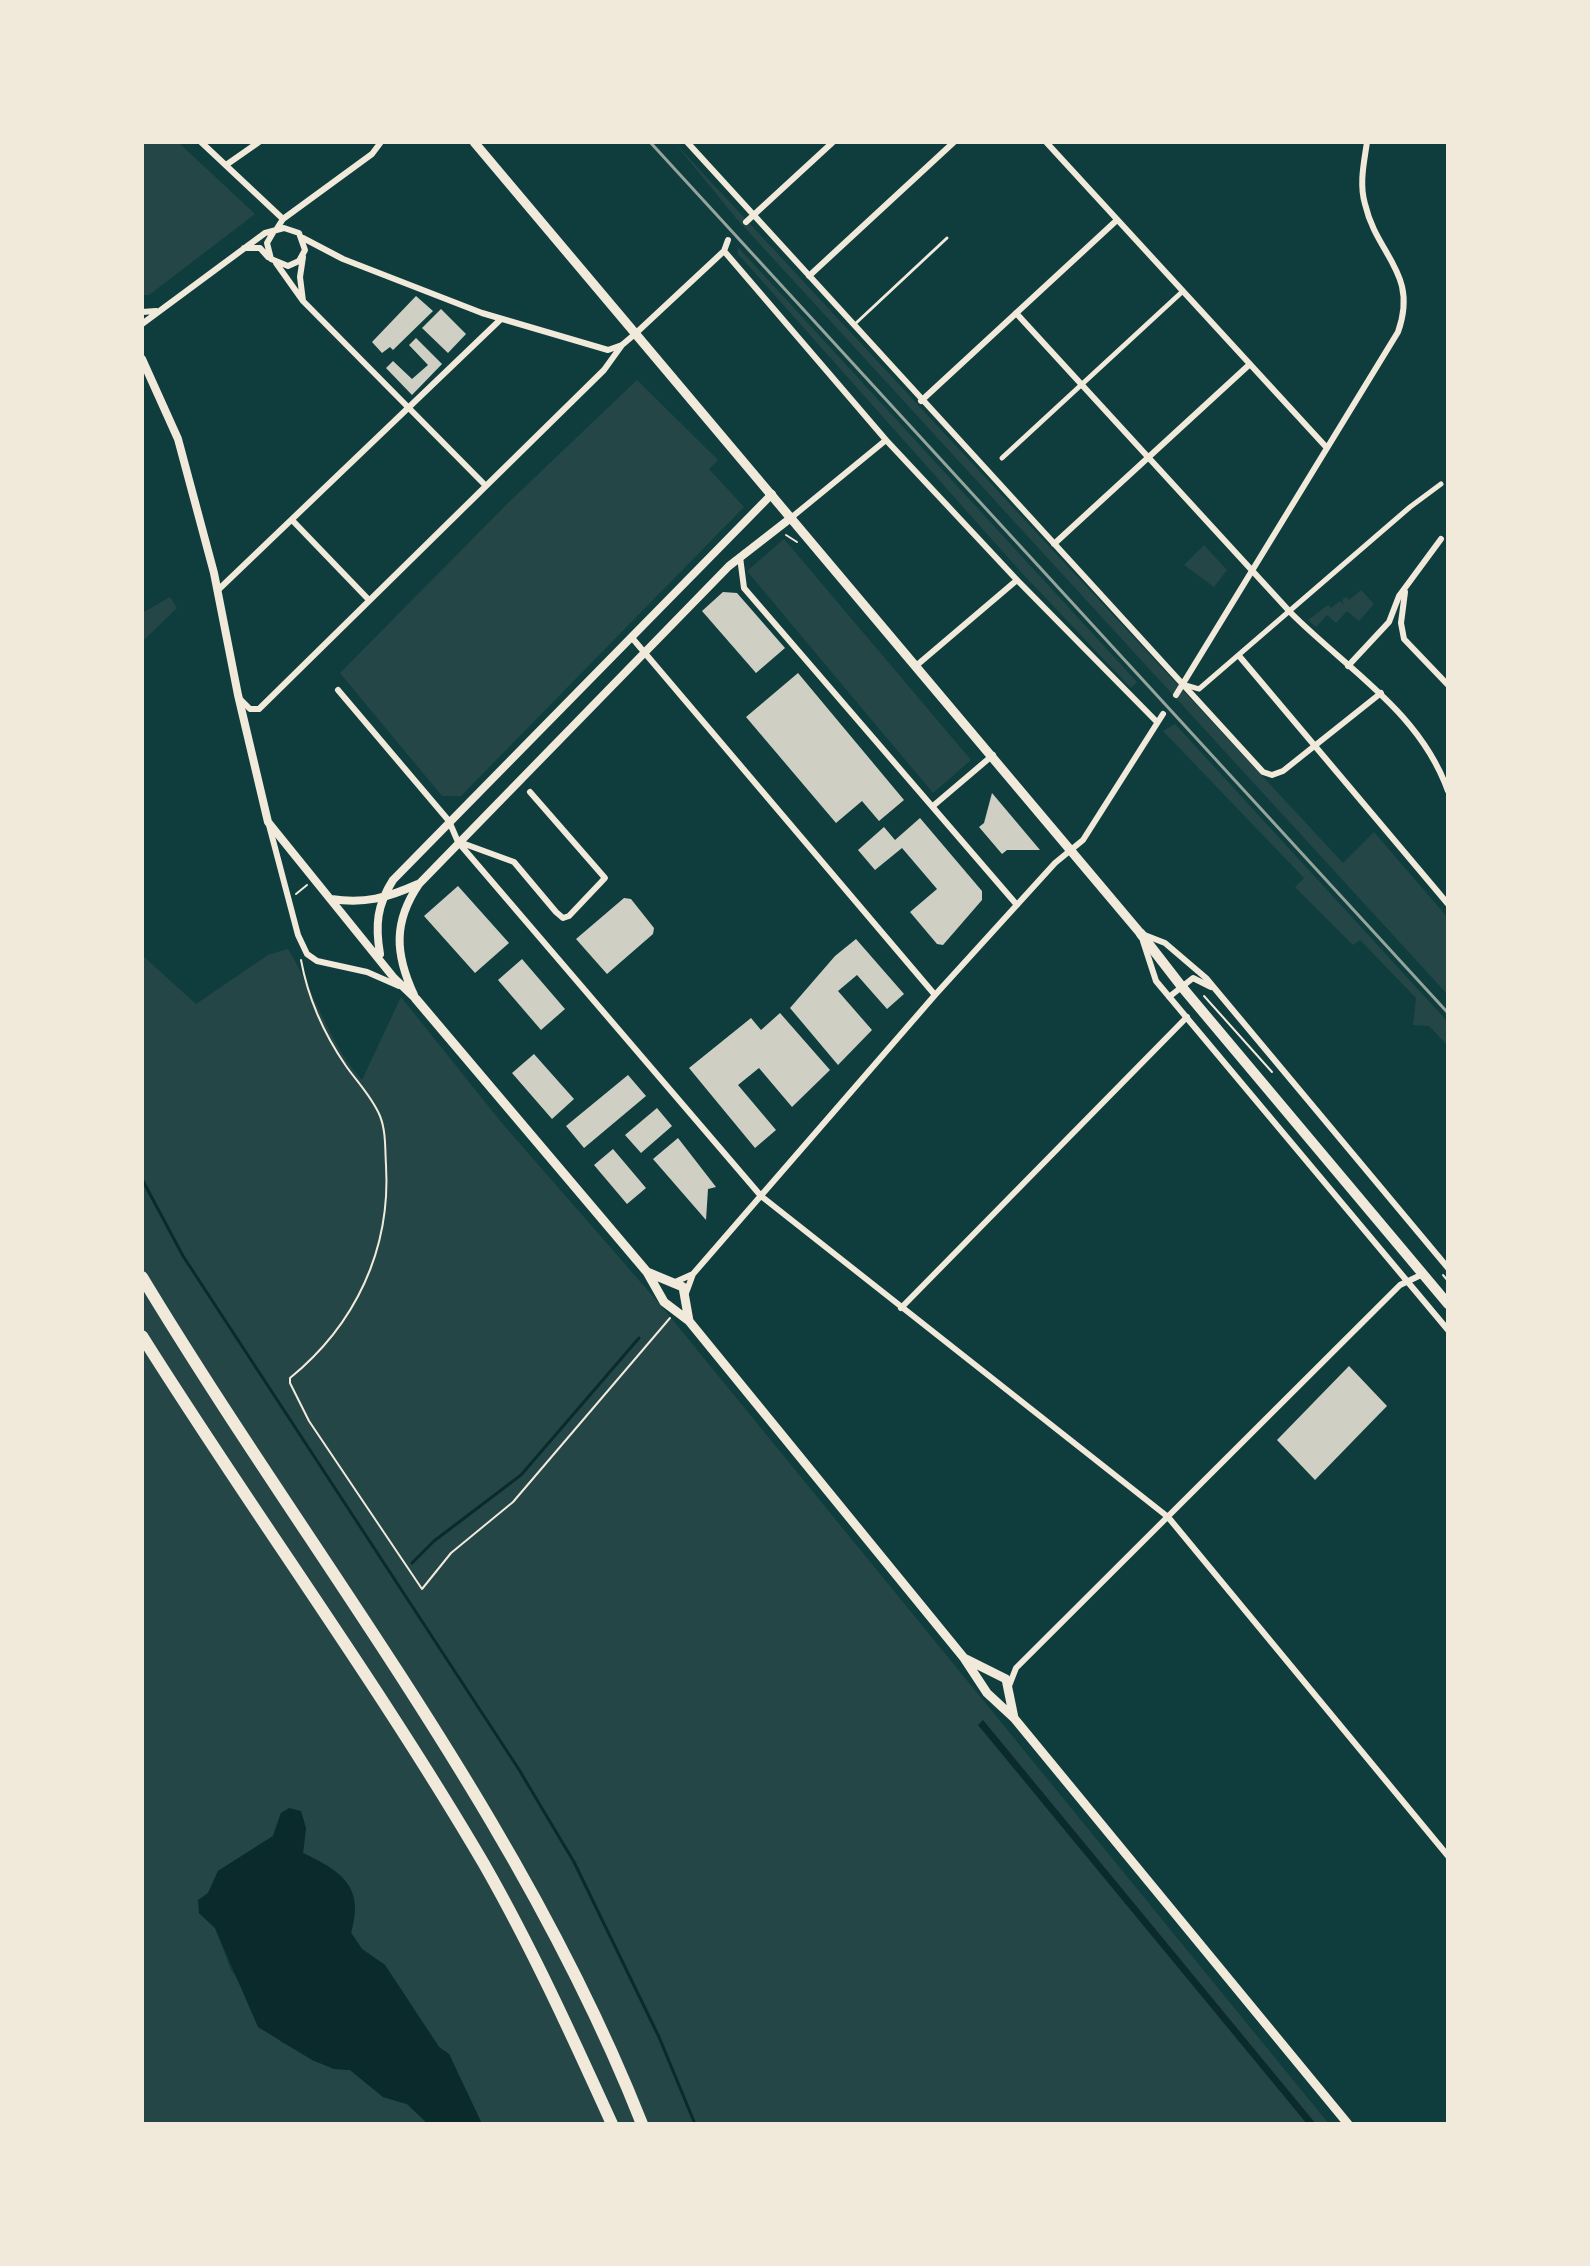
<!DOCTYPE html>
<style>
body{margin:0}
#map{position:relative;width:1590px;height:2266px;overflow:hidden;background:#0f3d3e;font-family:Quicksand,sans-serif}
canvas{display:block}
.frame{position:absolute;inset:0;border:144px solid #f1e9da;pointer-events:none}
</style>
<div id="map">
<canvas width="1590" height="2266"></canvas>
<div class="frame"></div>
</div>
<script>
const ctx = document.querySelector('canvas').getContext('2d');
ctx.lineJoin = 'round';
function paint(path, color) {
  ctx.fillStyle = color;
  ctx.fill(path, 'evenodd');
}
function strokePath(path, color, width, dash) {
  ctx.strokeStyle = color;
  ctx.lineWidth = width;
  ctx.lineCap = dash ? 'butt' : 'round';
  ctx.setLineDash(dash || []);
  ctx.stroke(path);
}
paint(new Path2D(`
 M142,142H178L255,214L149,295H142Z
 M674,142L1343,863L1374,832L1448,918V995L736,218Z
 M738,247L1137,682L1131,688L1020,571L738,254Z
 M637,380L718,460L709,469L744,507L461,796H442L340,673L508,503Z
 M784,539L971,760L933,793L747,571Z
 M1204,545L1227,570L1214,587L1184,565Z
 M1361,590L1374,604L1359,621L1347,611L1336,623L1327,615L1316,627L1308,620L1328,605L1331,608L1340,601L1344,605L1342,600L1346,597L1349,600Z
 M170,597L177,608L142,642V613Z
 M1175,724L1448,1022V1046L1429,1026L1413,1025L1416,998L1360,940L1353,945L1295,887L1304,878L1163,731Z
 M288,949C312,988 333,1050 362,1080L401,997L501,1122L658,1302L1329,2124H482L449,2054L439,2047L385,1965L362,1949L351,1932C366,1885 338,1873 303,1853L306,1828L281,1813L273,1836L218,1871L199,1913L215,1928L231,1970L281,2042L334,2069L350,2070L383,2097L407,2104L428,2124H142V955L196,1004L268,955Z`), '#244646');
paint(new Path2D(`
 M983,1720L1316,2124H1307L978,1725Z
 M289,1808L301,1811L306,1828L303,1853C341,1871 365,1886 351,1933L362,1949L385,1965L439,2047L449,2054L482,2124H428L407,2104L383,2097L350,2070L334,2069L312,2060L258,2027L215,1928L199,1913L198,1900L208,1893L218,1871L273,1836L281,1813Z`), '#0a2a2b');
strokePath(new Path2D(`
 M142,1179L183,1256L518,1768L574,1862L659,2037L695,2124
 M412,1563L434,1541L521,1475L639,1338`), '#0a2a2b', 3);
paint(new Path2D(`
 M416,296L433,311L393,350L390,347L382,353L372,342Z
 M441,309L466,334L448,353L422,328Z
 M416,338L442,364L412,395L386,368L393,361L412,379L428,365L409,345Z
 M723,592L737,593L785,648L756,673L702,611Z
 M798,673L904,800L879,821L862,801L836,823L746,717Z
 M992,793L1040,850H1007L1002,854L979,827L984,823Z
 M920,818L982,891V900L943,945L937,944L910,912L937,889L902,848L875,870L858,850L884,827L895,840Z
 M458,886L509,943L475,973L424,916Z
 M624,898L631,899L654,928L653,934L607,974L576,939Z
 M856,939L904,994L887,1009L857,975L838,991L872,1030L838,1065L790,1008L835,956Z
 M522,959L565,1009L541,1030L498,980Z
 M780,1013L830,1070L792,1107L759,1068L738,1085L776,1130L755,1148L689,1068L751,1018L761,1030Z
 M534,1054L574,1099L552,1119L512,1073Z
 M628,1075L646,1096L584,1148L566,1126Z
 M657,1108L672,1126L641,1153L625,1135Z
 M678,1138L716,1187L708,1189L706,1220L653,1159Z
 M613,1149L646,1188L627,1204L594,1165Z
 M1349,1366L1387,1406L1315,1480L1277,1440Z`), '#cfcfc3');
strokePath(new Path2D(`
 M786,535L797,542
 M296,894L307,885
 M301,960C308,998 324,1034 346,1066C358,1083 372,1097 380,1116C386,1131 385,1149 386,1165C391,1250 355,1325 290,1378V1383L309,1421L422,1589L451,1553L513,1502L670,1318
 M1204,996L1272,1072
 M1443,1275L1448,1281`), '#f1e9da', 2);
strokePath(new Path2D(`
 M855,324L947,238`), '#f1e9da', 3);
strokePath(new Path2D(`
 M1002,458L1183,291
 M1182,684L1199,689L1410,507L1441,484`), '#f1e9da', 5);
strokePath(new Path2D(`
 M201,142L283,219L276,230
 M687,142L1263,772L1272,775L1283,771L1381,693
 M1046,142L1327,448
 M226,165L259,142
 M283,219L372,154L381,142
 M746,222L833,142
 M303,238L343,259L482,313L608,350L622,345L635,334L724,251L728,240
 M244,248H260L268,257
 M724,251L886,440L1017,580L1157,722
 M303,257L300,277L303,301
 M276,263L303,301L486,486
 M809,276L954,142
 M142,312L156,311
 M1016,313L1291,613C1348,670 1420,712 1448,791
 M142,324L265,233L284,228L299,233L305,250L299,261L288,266L271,259L267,243L274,231
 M921,401L1117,220
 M792,517L886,440
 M292,520L369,600
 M1054,544L1250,364
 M740,557L744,588L1017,905
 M217,591L501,319
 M1405,592L1401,623L1404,639L1448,685
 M633,639L935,995
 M1240,657L1448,904
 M917,665L1017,580
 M1348,666L1389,622L1399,596L1441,539
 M338,690L449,821L458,842L761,1196L1168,1517L1448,1856
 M1176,695L1398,332C1419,273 1377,256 1365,204C1359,184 1364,163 1367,142
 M241,700L250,709H259L604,370L622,345
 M933,806L993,755
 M269,825L298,935L307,954L317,961L367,972L399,986
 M462,843L514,862L556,912L563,918L569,916L605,878L530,792
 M1142,934L1165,943L1206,978L1448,1268
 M1143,941L1156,981L1448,1330
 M1169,997L1193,978L1211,987
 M673,1283L693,1274
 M686,1293L693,1274L935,995L1055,863L1083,840L1163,714
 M901,1308L1187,1017
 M1009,1686L1016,1668L1400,1285L1423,1274`), '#f1e9da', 6);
strokePath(new Path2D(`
 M142,359L178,439L214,573L238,695L268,822L394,978L416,999
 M331,899C365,904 387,898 418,884
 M380,954C375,925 377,905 393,880L772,494
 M414,995C395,954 393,922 419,884L729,566L792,517`), '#f1e9da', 8);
strokePath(new Path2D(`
 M474,142L1141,934
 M416,999L647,1272L664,1302L689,1321L964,1658L987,1693L1014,1718L1348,2124
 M647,1272L683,1287L689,1321
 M964,1658L1006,1679L1014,1718`), '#f1e9da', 9);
strokePath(new Path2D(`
 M1141,934L1182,987L1448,1304`), '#f1e9da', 10);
strokePath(new Path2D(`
 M142,1277C311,1557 521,1817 642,2124
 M142,1336C253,1513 378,1683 484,1864C532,1948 572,2036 612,2124`), '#f1e9da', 12);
strokePath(new Path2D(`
 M650,142L1448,1013`), '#97a49c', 3);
</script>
